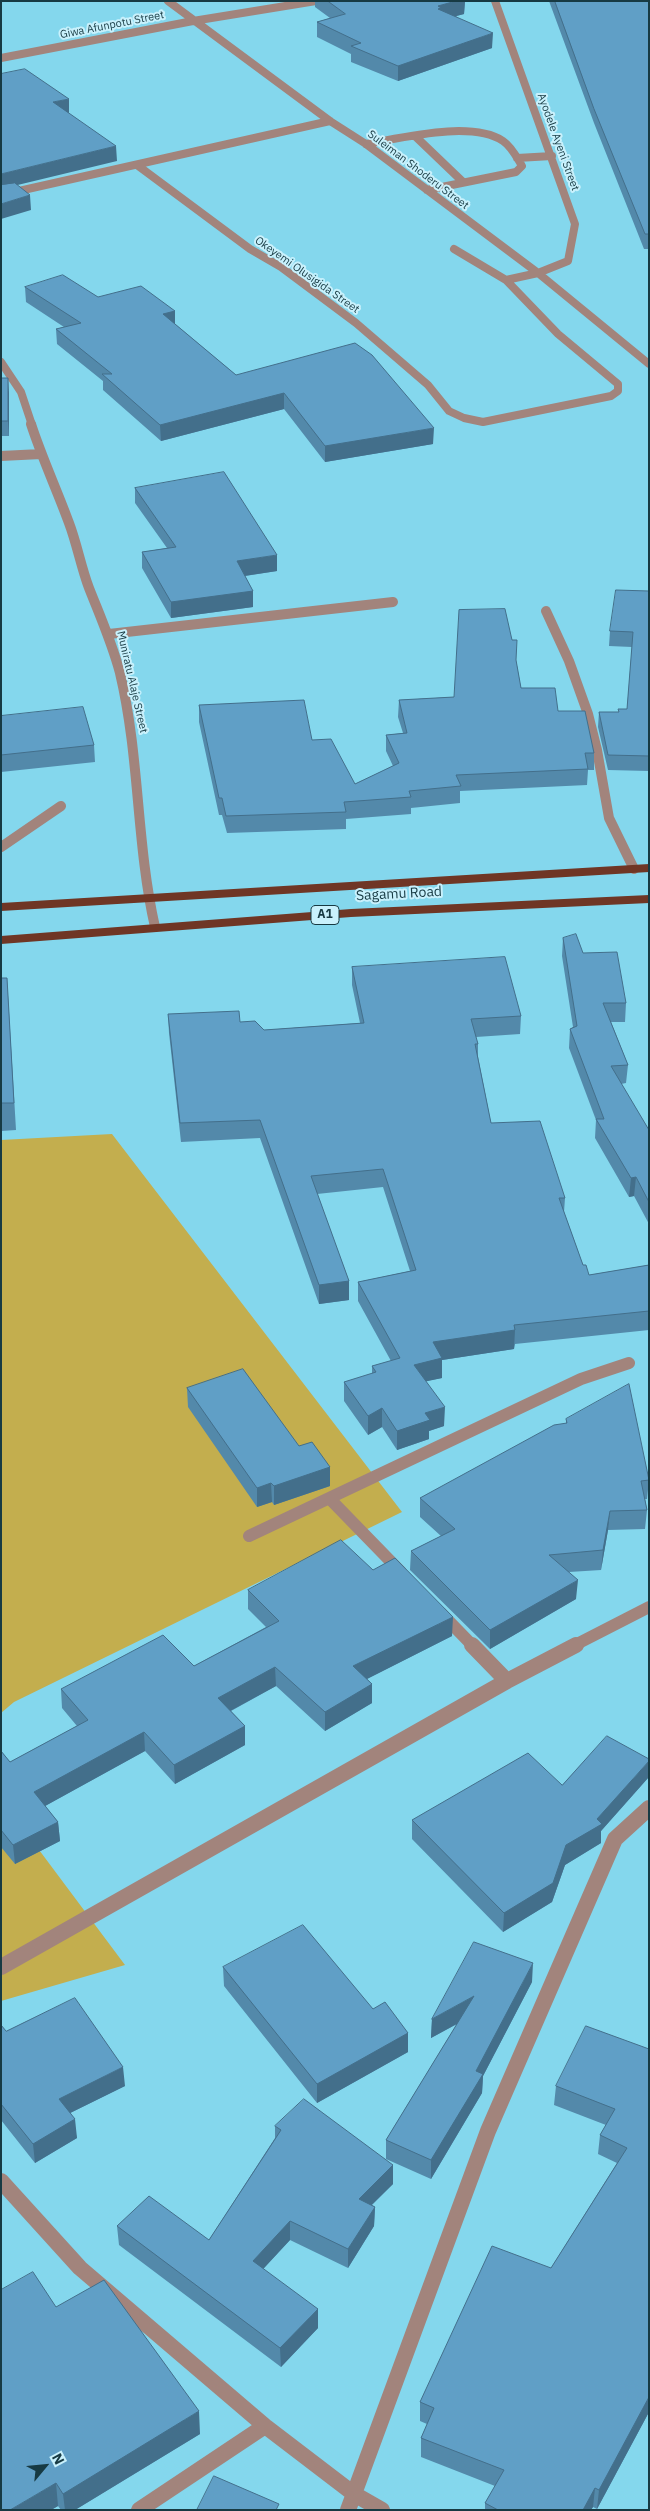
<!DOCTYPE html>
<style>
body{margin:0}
#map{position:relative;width:650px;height:2511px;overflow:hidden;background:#84d7ed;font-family:"IBM Plex Sans",sans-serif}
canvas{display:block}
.frame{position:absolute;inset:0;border:2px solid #173a43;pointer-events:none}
.north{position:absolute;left:20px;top:2441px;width:50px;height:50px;-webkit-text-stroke:4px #c9f1fc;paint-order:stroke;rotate:62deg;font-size:14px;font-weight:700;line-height:20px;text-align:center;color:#173a43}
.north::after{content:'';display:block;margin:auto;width:18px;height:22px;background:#173a43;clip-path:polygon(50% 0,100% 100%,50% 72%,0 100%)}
</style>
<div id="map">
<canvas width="650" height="2511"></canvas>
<div class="frame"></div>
<div class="north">N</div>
</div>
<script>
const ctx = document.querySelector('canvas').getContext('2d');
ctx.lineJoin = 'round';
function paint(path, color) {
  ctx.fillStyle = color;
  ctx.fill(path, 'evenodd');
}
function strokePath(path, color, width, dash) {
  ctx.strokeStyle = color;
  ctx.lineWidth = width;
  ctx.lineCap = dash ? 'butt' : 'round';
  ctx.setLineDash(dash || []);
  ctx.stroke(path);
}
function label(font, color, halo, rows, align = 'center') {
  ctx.font = font + ' "IBM Plex Sans",sans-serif';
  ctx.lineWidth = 4;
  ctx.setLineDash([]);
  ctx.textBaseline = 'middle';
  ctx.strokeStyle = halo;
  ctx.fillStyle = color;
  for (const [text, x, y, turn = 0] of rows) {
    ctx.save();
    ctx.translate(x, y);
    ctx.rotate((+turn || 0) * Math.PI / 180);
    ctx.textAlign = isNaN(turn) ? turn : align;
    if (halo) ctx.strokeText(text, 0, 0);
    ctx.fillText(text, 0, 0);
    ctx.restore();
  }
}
paint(new Path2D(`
 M112,1134L402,1512L14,1702L1,1713V1140Z
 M1,1799L125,1965L1,2001Z`), '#c3ae4e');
strokePath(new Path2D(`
 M168,1L330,121L366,144L538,273L649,364
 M1,58L193,21L316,1
 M415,136L463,182
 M366,144C402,138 471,120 503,141C512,147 517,158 522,166L516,172L427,190
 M517,158L552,156
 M137,165L250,249L281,267L356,323L428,385L449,411L464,418L483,422L611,396L618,391V384L558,334L506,280L538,273L568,261L575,224L495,1
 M1,195L330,121
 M454,249L506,280
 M1,362L21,392L32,425`), '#a2847c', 8);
strokePath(new Path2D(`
 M31,424C42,458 57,490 69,523C77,544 81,567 89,588C100,616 112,643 120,673C140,757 136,843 155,927
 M1,456L41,454
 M546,611L569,661L588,714L597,750L609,818L634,869
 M109,634L393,602
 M1,847L61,806`), '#a2847c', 10);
strokePath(new Path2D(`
 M329,1498L401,1572
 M249,1536L581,1379L629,1363
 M441,1613L473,1646
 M573,1646L649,1607`), '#a2847c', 12);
strokePath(new Path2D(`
 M472,1645L507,1681
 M1,1967L507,1681L576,1645
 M1,2181L80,2268L265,2426L354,2494L382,2510
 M139,2510L265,2426
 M348,2510L488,2131L615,1839L649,1808`), '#a2847c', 16);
paint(new Path2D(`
 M649,864V872L1,911V903Z
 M649,895V903L351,917L1,944V936L351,909Z`), '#6f3625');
paint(new Path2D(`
 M315,1H465L464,14L456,16L492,48L398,81L351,62V54L317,37V22L330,18L315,7Z
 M549,1H648L649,3V249H644L594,123Z
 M25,287L98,297L175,311V324L236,375L433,444L325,462L284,409L161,441L103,390V381L57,344L56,329L64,327L26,302Z
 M1,378L9,393V436H1Z
 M135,488L277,571L245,576L253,591V607L171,618L142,568V552L167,548L135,503Z
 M649,591V771L608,770L598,727L599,712H618L627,709L632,647L609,646L610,631Z
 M516,660L521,688L558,711L594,753V770H588L587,785L460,791V803L411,808V814L346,819V829L227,833L222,815H219L199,722V705L312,740L355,784L393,766L386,751V735L403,733L398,717L399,700L454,697Z
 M1,716L94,745L95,762L1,772Z
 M563,938L583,953L626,1003L625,1022H611L628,1065L626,1083L621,1084L649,1130V1224L634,1196L629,1197L595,1138L596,1120L569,1048L570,1029L573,1027L562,956Z
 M352,967L521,1016L520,1034L476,1037L478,1044V1057L491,1123L565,1198L564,1212L583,1265L589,1275L649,1265V1330L515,1344L514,1349L442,1360V1378L426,1381L444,1426L429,1431V1439L397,1450L382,1427L368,1435L344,1401V1382L372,1374V1366L391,1361L358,1301V1282L410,1271L383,1187L317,1194L349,1281V1300L319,1304L260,1138L181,1142L169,1033L168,1014L240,1022L264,1030L360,1023L352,985Z
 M1,978H7L16,1130L1,1131Z
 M187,1388L299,1446L330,1467V1486L274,1505L272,1502L257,1507L188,1407Z
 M566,1419L649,1480L647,1499H645L647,1510L645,1529L608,1530L601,1570L569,1572L576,1599L490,1649L410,1570L411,1551L441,1536L420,1517V1498L566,1424Z
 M373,1570L452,1636L367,1679L372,1684V1703L325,1731L276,1686L231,1711L245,1726V1745L175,1784L145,1751L45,1806L58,1822L60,1841L15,1864L1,1847V1751L10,1762L77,1726L62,1708L61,1689L194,1666L266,1627L248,1609V1590Z
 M648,1778L601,1831V1843L565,1865L552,1902L503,1932L412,1839V1820L562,1785Z
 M223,1967L373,2009L408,2033V2052L317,2103L224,1986Z
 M532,1982L483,2076L482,2093L431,2179L386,2159V2140L457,2024L431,2038L432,2019Z
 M1,2025L6,2031L125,2086L70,2113L77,2138L35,2163L1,2120Z
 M649,2049V2412L597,2509L593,2507L591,2510H485V2503L495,2486L421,2457V2438L427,2424L420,2421V2402L551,2268L617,2163L598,2154L600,2135L606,2125L554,2105L556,2086Z
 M275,2126L393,2165V2184L372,2205L375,2207L374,2226L348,2268L290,2240L263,2269L318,2328L281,2367L119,2245L117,2226L209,2240L275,2138Z
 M56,2307L200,2434L75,2510H61L58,2506L51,2510Z`), '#5389aa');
paint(new Path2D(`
 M456,1H465L464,14L441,20L438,6Z
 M493,33L492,48L398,81V66Z
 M69,99V113L54,117L53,102Z
 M116,146L117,161L1,189V174Z
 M30,195L31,210L1,219V204Z
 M175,311V327L163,314Z
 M8,378L9,393V436L8,421Z
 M284,393V409L161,441L160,425Z
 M434,428L433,444L325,462V446Z
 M277,555V571L237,577V561Z
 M253,591V607L171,618V602Z
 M636,1177L634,1196L629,1197L631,1178Z
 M349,1281V1300L319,1304V1285Z
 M515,1330L514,1349L442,1360V1378L414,1384V1365L433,1342Z
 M445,1407L444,1426L429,1431V1439L397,1450V1431L425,1413Z
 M382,1408V1427L368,1435V1416Z
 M330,1467V1486L274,1505V1486Z
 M271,1483L272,1502L257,1507V1488Z
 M610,1511L608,1530L601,1570L603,1550Z
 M578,1580L576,1599L490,1649V1630Z
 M453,1617L452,1636L353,1686V1666Z
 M275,1667L276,1686L219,1717L218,1698Z
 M372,1684V1703L325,1731V1712Z
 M245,1726V1745L175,1784L174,1765Z
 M144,1732L145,1751L36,1811L34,1792Z
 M649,1761L648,1778L601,1831V1843L565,1865L552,1902L503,1932L504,1913L566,1845L597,1819Z
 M58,1822L60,1841L15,1864L13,1845Z
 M533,1963L532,1982L483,2076L482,2093L431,2179V2160L476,2071Z
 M474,1996L473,2015L431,2038L432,2019Z
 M408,2033V2052L317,2103V2084Z
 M123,2067L125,2086L60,2118L59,2099Z
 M75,2119L77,2138L35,2163L33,2144Z
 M393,2165V2184L358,2218L359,2199Z
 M375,2207L374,2226L348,2268V2249Z
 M290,2221V2240L253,2280V2261Z
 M318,2309V2328L281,2367L280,2348Z
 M649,2397V2412L597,2509L599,2490Z
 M199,2411L200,2434L75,2510H65L63,2494Z
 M56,2483L58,2506L51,2510H10Z
 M595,2488L593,2507L591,2510H583Z`), '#436f8b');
const building = new Path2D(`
 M328,1H456L438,6L441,8L438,9L493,33L398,66L351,46L361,43L317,22L345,14Z
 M555,1H648L649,3V234H645L594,109Z
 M25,69L69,99L53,102L116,146L1,174V74Z
 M15,183L30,195L1,204V185Z
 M63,275L98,297L141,286L175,311L163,314L236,375L355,343L372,355L434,428L325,446L284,393L160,425L102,374H112L56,329L81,323L25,287Z
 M1,378H8V421H1Z
 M224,472L277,555L237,561L253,591L171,602L142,552L176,547L135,488Z
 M616,590L649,591V756L608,755L599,712H619L618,709H627L633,632L610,631Z
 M505,609L512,640H517L516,660L521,688H555L558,711H585L594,753H585L588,769L456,775L461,786L409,791L411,797L344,802L346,812L226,816L222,798H219L199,705L304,700L312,740L331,739L355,784L399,763L386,735L407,733L399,700L454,697L459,610Z
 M83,707L94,745L1,755V716Z
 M576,934L583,953L617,952L626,1003H603L628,1065L611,1066L649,1130V1202L636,1177L631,1178L596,1119H604L570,1029L577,1026L563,938Z
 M505,957L521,1016L471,1019L478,1044H475L491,1123L540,1121L565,1198H559L583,1265H586L589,1275L649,1265V1311L514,1325L515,1330L433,1342L442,1358L414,1365L445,1407L425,1413L430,1420L397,1431L382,1408L368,1416L344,1382L376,1372L372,1366L400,1358L358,1282L416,1270L383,1169L311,1176L349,1281L319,1285L260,1120L180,1123L168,1014L239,1011L240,1022L255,1021L264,1030L364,1023L352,967Z
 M1,978H7L14,1103H1Z
 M243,1369L299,1446L312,1442L330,1467L274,1486L271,1483L257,1488L187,1388Z
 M629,1384L649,1480L641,1481L647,1510L610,1511L603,1550L549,1555L578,1580L490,1630L411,1551L455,1529L420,1498L554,1425L567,1423L566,1419Z
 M341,1540L373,1570L395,1558L453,1617L353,1666L372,1684L325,1712L275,1667L218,1698L245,1726L174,1765L144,1732L34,1792L58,1822L13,1845L1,1830V1751L10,1762L88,1720L61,1689L163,1635L194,1666L279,1621L248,1590Z
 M607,1736L649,1759V1761L597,1819L602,1824L566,1845L553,1883L504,1913L412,1820L528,1753L562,1785Z
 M303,1925L373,2009L385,2002L408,2033L317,2084L223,1967Z
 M474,1942L533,1963L476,2071L483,2074L431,2160L386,2140L474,1996L432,2019Z
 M75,1998L123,2067L59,2099L75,2119L33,2144L1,2104V2025L6,2031Z
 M586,2026L649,2049V2397L599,2490L595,2488L583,2510H498L485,2503L504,2470L421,2438L434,2408L420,2402L492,2246L551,2268L627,2148L600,2135L615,2109L556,2086Z
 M304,2099L393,2165L359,2199L375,2207L348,2249L290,2221L253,2261L318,2309L280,2348L117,2226L149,2196L209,2240L281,2130L275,2126Z
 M33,2272L56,2307L104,2280L199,2411L63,2494L56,2483L10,2510H1V2290Z
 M214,2476L279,2504L276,2510H197Z`);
paint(building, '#609fc6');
strokePath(building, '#436f8b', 1);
label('11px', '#173a43', '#c9f1fc', [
 ["Giwa Afunpotu Street",112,25,-11],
 ["Ayodele Ayeni Street",558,142,70],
 ["Suleiman Shoderu Street",418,170,37],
 ["Okeyemi Olusigida Street",307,275,35],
 ["Muniratu Alaje Street",132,682,77]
]);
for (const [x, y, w] of [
 [325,915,28]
]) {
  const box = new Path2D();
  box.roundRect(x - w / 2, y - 9.5, w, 19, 4);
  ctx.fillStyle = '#c9f1fc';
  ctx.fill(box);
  strokePath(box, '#173a43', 1);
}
label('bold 12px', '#173a43', null, [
 ["A1",325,915]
]);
label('14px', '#173a43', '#c9f1fc', [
 ["Sagamu Road",399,894,-3]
]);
</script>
